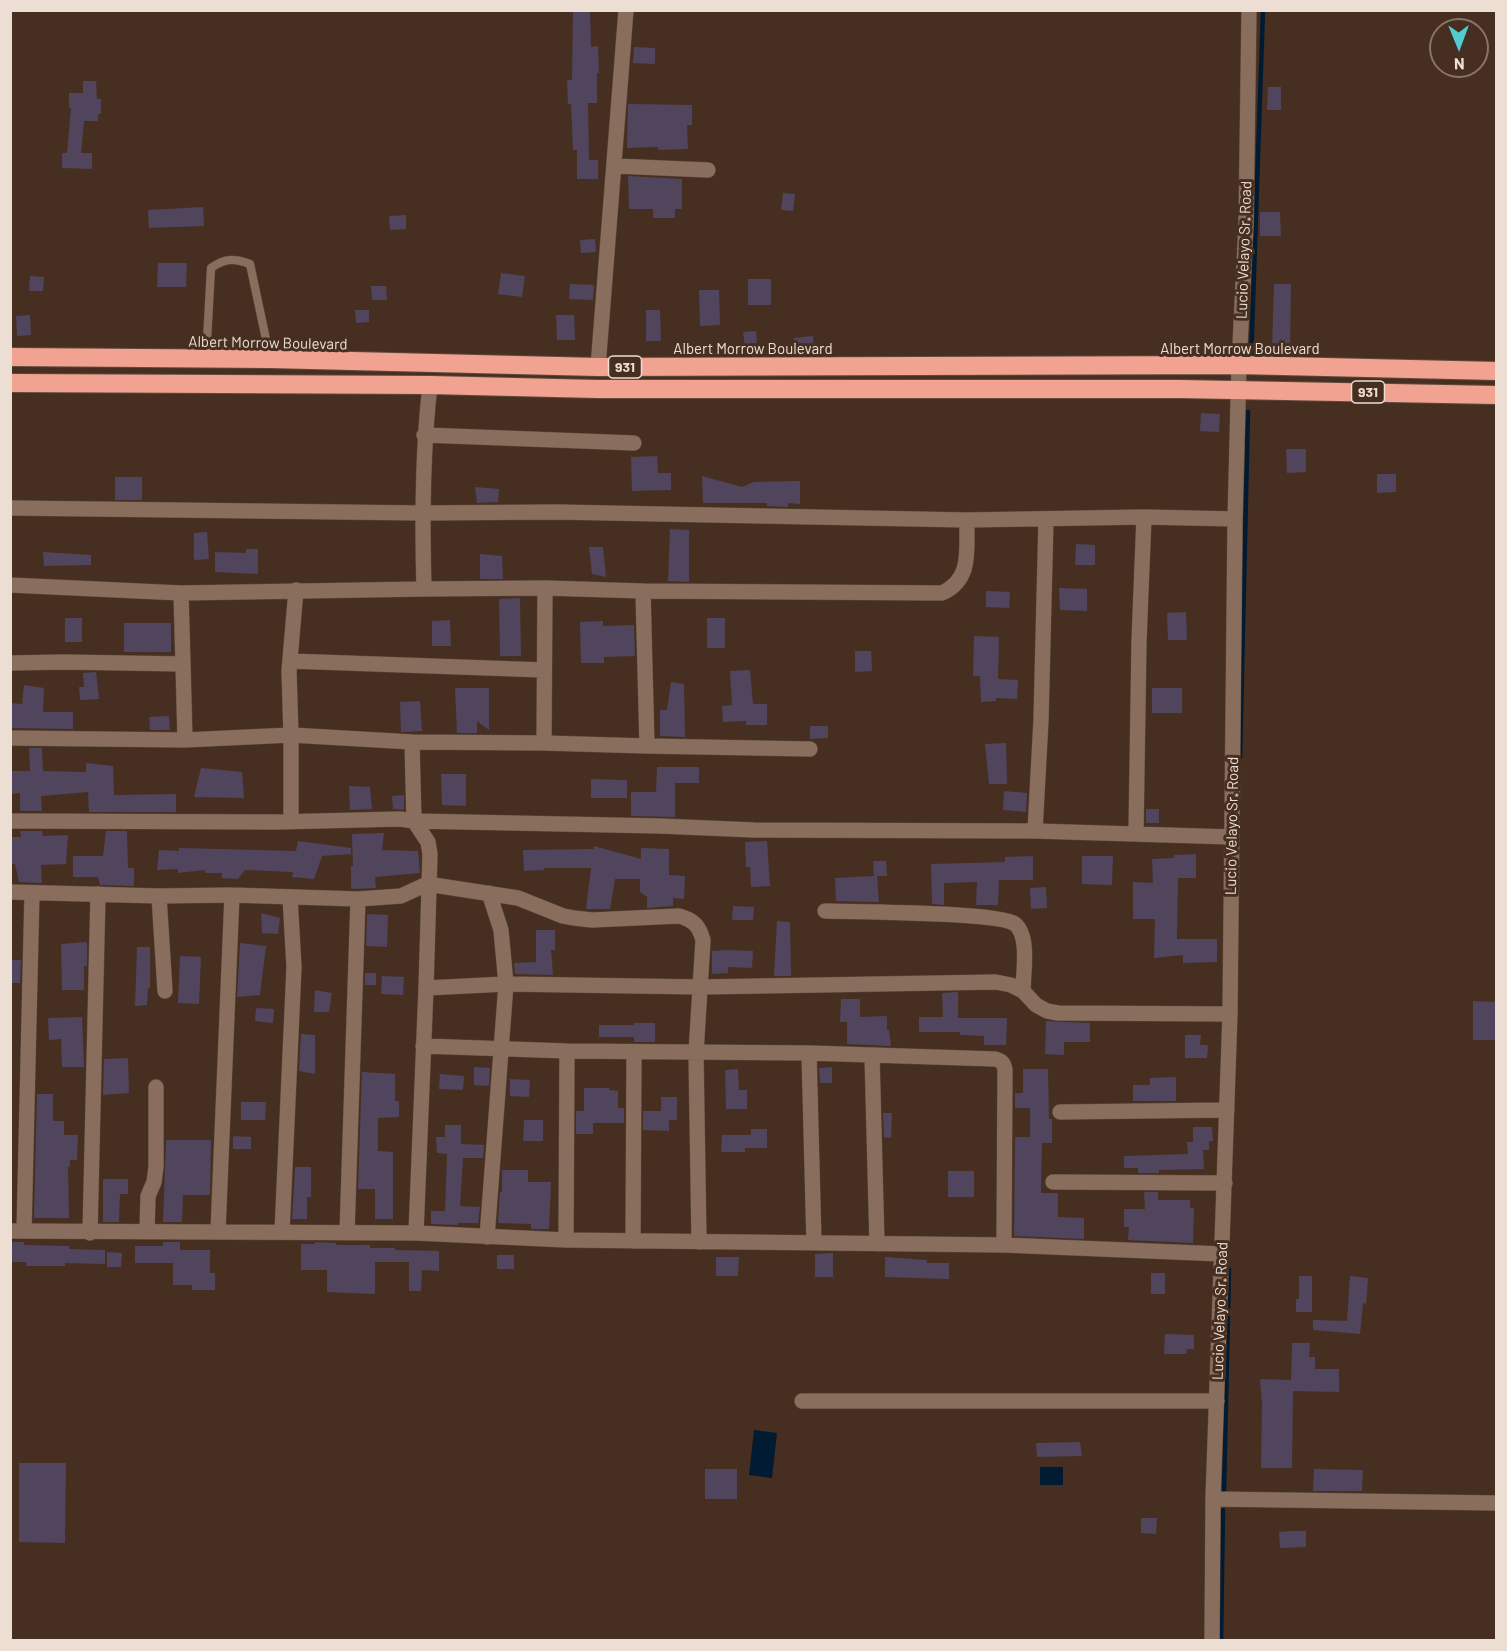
<!DOCTYPE html>
<style>
body{margin:0}
#map{position:relative;width:1507px;height:1651px;overflow:hidden;background:#462f20;font-family:Barlow,sans-serif}
canvas{display:block}
.frame{position:absolute;inset:0;border:12px solid #edded4;pointer-events:none}
.north{position:absolute;left:1429px;top:18px;width:60px;height:60px;box-sizing:border-box;background:#462f20;border:2px solid #897568;border-radius:50%;rotate:179deg;font-size:16px;font-weight:700;line-height:24px;text-align:center;color:#edded4}
.north::after{content:'';display:block;margin:auto;width:21px;height:27px;background:#52ccd0;clip-path:polygon(50% 0,100% 100%,50% 72%,0 100%)}
</style>
<div id="map">
<canvas width="1507" height="1651"></canvas>
<div class="frame"></div>
<div class="north">N</div>
</div>
<script>
const ctx = document.querySelector('canvas').getContext('2d');
ctx.lineJoin = 'round';
function paint(path, color) {
  ctx.fillStyle = color;
  ctx.fill(path, 'evenodd');
}
function strokePath(path, color, width, dash) {
  ctx.strokeStyle = color;
  ctx.lineWidth = width;
  ctx.lineCap = dash ? 'butt' : 'round';
  ctx.setLineDash(dash || []);
  ctx.stroke(path);
}
function label(font, color, halo, rows, align = 'center') {
  ctx.font = font + ' Barlow,sans-serif';
  ctx.lineWidth = 6;
  ctx.setLineDash([]);
  ctx.textBaseline = 'middle';
  ctx.strokeStyle = halo;
  ctx.fillStyle = color;
  for (const [text, x, y, turn = 0] of rows) {
    ctx.save();
    ctx.translate(x, y);
    ctx.rotate((+turn || 0) * Math.PI / 180);
    ctx.textAlign = isNaN(turn) ? turn : align;
    if (halo) ctx.strokeText(text, 0, 0);
    ctx.fillText(text, 0, 0);
    ctx.restore();
  }
}
paint(new Path2D(`
 M754,1430L777,1433L772,1478L749,1475Z
 M1040,1467H1063V1485H1040Z`), '#001b32');
strokePath(new Path2D(`
 M1251,361L1263,10
 M1240,757L1248,412
 M1224,1491L1229,1269
 M1221,1640L1223,1510`), '#001b32', 4.5);
paint(new Path2D(`
 M573,10H590L591,47L598,46L599,73H597V103H588L589,160H598V179H577V150H573L571,104H568L567,80H572Z
 M634,47L655,48V64L633,63Z
 M83,81H96L97,99H101V114H98V121H84L81,153H92V169L62,168V153H67L71,108H69V93H83Z
 M1268,87H1281V110H1267Z
 M628,104L692,105V125H687L688,149L658,150V147L627,148Z
 M628,176L682,179V209H675V218H653V209H629Z
 M783,193L795,194L793,211L781,210Z
 M203,207L204,226L149,228L148,210Z
 M1260,212H1280L1281,236H1260Z
 M406,215V229L390,230L389,216Z
 M595,239L596,252L581,253L580,240Z
 M158,263H187L186,287H157Z
 M501,273L525,276L522,297L498,294Z
 M30,276L44,277L43,291H29Z
 M748,279H771V305H748Z
 M570,284L594,285L593,300L569,299Z
 M1274,284H1291L1290,351L1272,350Z
 M371,286H386L387,300H372Z
 M699,290H719L720,325L700,326Z
 M355,310H369V322L356,323Z
 M646,310H660L661,341H646Z
 M30,315L31,335L17,336L16,316Z
 M556,315H574L575,340H557Z
 M756,331L757,346L745,347L743,332Z
 M813,336L814,353L795,354L794,338Z
 M1201,413L1220,414L1219,432L1200,431Z
 M1286,449H1306V472L1287,473Z
 M657,456L658,473H671V490L632,491L631,457Z
 M1377,474H1396V492L1377,493Z
 M702,476L742,487L754,482L800,481V504L788,503V507L767,506V503H703Z
 M115,477H142V500H115Z
 M475,487L499,489L498,502L477,503Z
 M670,529L689,530V582L668,581Z
 M207,532L209,559L194,560V533Z
 M1076,544L1095,545V565H1075Z
 M589,547H603L606,577L592,574Z
 M246,549H258V574L215,572V552L246,553Z
 M43,552L91,555V565L44,566Z
 M480,554L502,556L503,579H480Z
 M1059,588L1087,589V611L1060,610Z
 M986,591L1010,592L1009,608L986,607Z
 M520,598L521,656H500L499,599Z
 M1186,612L1187,640H1168L1167,613Z
 M65,618H82V642H65Z
 M707,618H725V648H707Z
 M450,620L451,646H432V621Z
 M603,621V626L634,625L635,656L604,657V663H581L580,622Z
 M124,623H171V652H124Z
 M974,636L999,637L998,679L1018,680L1017,699L996,698V701L981,702L980,676H973Z
 M855,651H871L872,671L855,672Z
 M750,670L753,704H767V725H746V721L723,722L722,706L732,705L730,671Z
 M96,672L99,699L80,700L79,687H84L83,673Z
 M671,682L684,684L685,737L660,736V710H667Z
 M24,685L44,688L43,712H73V729L10,728V703L22,704Z
 M455,688H489V730L477,721V733H457Z
 M1152,688H1182V713H1152Z
 M420,701L422,731L401,732L400,702Z
 M169,716L170,730H150L149,717Z
 M810,726H828V738L810,739Z
 M1006,743L1007,784H989L985,744Z
 M29,748H42L43,771L86,772V763L113,766L114,795L176,794V812H89L88,792L41,796L42,811H20V793L10,794V771H30Z
 M657,767H699V783H675V817L631,816V792H656Z
 M201,768L242,772L244,798L194,797Z
 M441,774H466V806L442,805Z
 M591,779L627,780V798H591Z
 M349,786L370,787L372,809L350,810Z
 M1004,791L1027,793L1026,812L1003,810Z
 M404,795V810L393,809L392,796Z
 M1146,809H1159V823H1146Z
 M20,831H42L43,836L68,835L66,864L41,865L42,883L19,882L15,864H10V852L12,837H21Z
 M106,831H127L128,868H134V886L100,885L98,877H73V856H103Z
 M384,833L382,850L418,851L420,873L375,877L376,888L351,889V866H353L352,834Z
 M298,841L351,848V854L322,856L314,879L292,877L293,872L245,870L238,879L222,878V873H205V870L178,873V869L157,870L159,850L179,851V848L296,851Z
 M767,841L770,886L751,887L750,867H746L745,842Z
 M594,846L641,859V848L669,849V875L685,876L684,899L673,898V906L647,908V897L640,892V879H615L610,909H586L591,868H544V870L524,871L523,850L594,849Z
 M1196,854V878H1178L1177,939H1217V962L1183,963V955L1154,958L1155,919H1133V882L1153,883L1152,859L1174,858V855Z
 M1033,856V880H999L998,905H976L977,882L944,883V905L932,904L931,864L1005,862V857Z
 M1082,856H1113L1112,885L1082,884Z
 M873,861H886L887,876H877L879,902L836,901L835,878L874,876Z
 M1046,887L1047,908L1031,909L1030,888Z
 M733,906L754,907L753,920H732Z
 M261,913L280,918L278,934L262,933Z
 M367,914L388,915L387,947L366,946Z
 M777,921L790,922L791,976H774Z
 M536,930H555V950H551L553,975L515,974L514,963L536,962Z
 M87,942V966H84V990H62L61,944Z
 M240,943L266,946L260,995L237,997Z
 M137,947H150V988H148L147,1005L135,1006Z
 M727,950L753,951L752,968L728,967V973L712,974V951Z
 M180,956L201,957L199,1004L178,1003Z
 M10,960H21L20,983H10Z
 M365,973H376V985H365Z
 M382,976L404,977L403,995L381,994Z
 M315,990L332,993L329,1012H314Z
 M958,992V1018H1007L1006,1045H984V1036L960,1035V1032H919V1017H943L942,993Z
 M841,999H860V1017L887,1016V1030H889L891,1046L847,1044V1022H840Z
 M1473,1001L1497,1002V1040H1473Z
 M256,1008L274,1009L273,1023L255,1021Z
 M82,1017L84,1067H62L61,1039L49,1040L48,1018Z
 M1046,1021L1090,1023V1042H1064V1055L1045,1054Z
 M634,1023H655V1042H634V1037H599V1025H634Z
 M301,1034L315,1035V1074L299,1071Z
 M1185,1035H1201L1200,1045H1208L1207,1058H1185Z
 M128,1058L129,1093L103,1095L104,1059Z
 M474,1067L490,1068L489,1086L474,1085Z
 M832,1067V1083H820L819,1068Z
 M738,1069L739,1090H747V1109H726L725,1070Z
 M1023,1069H1048L1049,1119H1052V1143H1042L1041,1193H1058V1217L1084,1218V1239L1014,1236L1015,1137H1030V1108H1015V1093H1023Z
 M362,1072L395,1074V1101H399V1117L378,1118V1151L393,1152V1219H375V1189H358Z
 M440,1074L464,1076L463,1090L439,1089Z
 M1176,1077V1101H1133V1085H1150V1078Z
 M510,1079L530,1080L529,1097L510,1096Z
 M584,1088H609V1090L618,1091V1108H624V1123H593V1134H576V1111H584Z
 M37,1094H53V1121H64V1135H78L77,1160H70V1167H68L69,1218H34Z
 M661,1097H677V1120H669V1131L643,1130V1111H661Z
 M241,1102H266L265,1120H241Z
 M883,1113H892L891,1138L884,1137Z
 M524,1120H543V1141H523Z
 M445,1125H461V1144L484,1145L483,1158H463L460,1206L480,1207L478,1223H458V1225L431,1224V1211H445L447,1154L437,1153L436,1137H445Z
 M1193,1127H1212L1213,1141H1209V1150H1203L1204,1169L1159,1170V1173H1138V1168H1124V1156L1188,1154L1187,1142H1193Z
 M751,1129H767V1148H745V1152H721L722,1135H751Z
 M233,1136L251,1137V1149H233Z
 M166,1140H211L210,1195H183L182,1222H163Z
 M295,1167H311V1197H307V1219H292Z
 M502,1170H528V1182H551L549,1229H531V1224L498,1223L500,1192H502Z
 M948,1171H974V1197H948Z
 M103,1179H128V1194H120L119,1222H103Z
 M1144,1192H1158V1200H1190V1208H1194L1193,1243L1128,1240L1129,1227H1124V1209H1145Z
 M11,1242H24V1245L69,1246V1249L105,1250V1264L65,1263V1266H26V1262H11Z
 M163,1242H180V1250H210V1273H215V1290H192V1285H173V1263H135V1246H163Z
 M315,1242L336,1243V1245H370V1248H395V1250L439,1251V1271L422,1270L421,1291H409V1262H375V1294L327,1292V1270H301V1244H315Z
 M107,1252L122,1253L121,1267H107Z
 M833,1253V1277H815V1254Z
 M497,1255H514V1269H497Z
 M716,1257H739L738,1276H716Z
 M885,1257L927,1260V1263H949V1279L885,1277Z
 M1151,1273H1165V1294H1151Z
 M1299,1276H1312V1312H1296V1299H1299Z
 M1350,1276L1368,1278L1366,1304L1363,1303L1360,1334L1313,1330V1320L1347,1321Z
 M1165,1334L1194,1335V1349H1187L1186,1354H1164Z
 M1292,1343H1310L1309,1357H1315V1369H1339V1392L1293,1391L1292,1468H1261L1262,1403L1260,1379L1291,1380Z
 M1080,1442L1082,1456L1037,1457L1036,1443Z
 M19,1463H66L65,1543L19,1542Z
 M705,1469H737V1499H705Z
 M1314,1469L1363,1470L1362,1491H1313Z
 M1141,1518H1157L1156,1534L1141,1533Z
 M1293,1531H1306V1547L1280,1548L1279,1532Z`), '#50455d');
const lane = new Path2D(`
 M206,358L211,268C225,258 235,258 250,264L270,358`);
const street = new Path2D(`
 M615,166L708,170
 M598,367L626,10
 M424,435L634,443
 M10,508L422,513L557,512L967,520L1144,517L1139,641L1136,833
 M1144,517L1235,519
 M10,585L181,593L424,589C422,521 422,454 430,385
 M643,591L942,593C973,579 966,549 967,520
 M290,661L544,670
 M10,663L64,662L183,664L181,593
 M183,664L185,740
 M10,738L185,740L291,735L289,671L296,590
 M412,742L544,743L545,588L424,589
 M544,743L647,746L643,591L545,588
 M647,746L810,749
 M10,821L277,822L400,819L414,821L412,742L291,735V821
 M414,821L660,826L754,830L1035,831L1232,837
 M414,821L428,842L430,854L426,988
 M1035,831L1041,720L1046,519
 M10,892L159,896L232,895L358,899L401,896L427,884L518,898L563,916L574,918L592,920L679,916C694,920 699,926 703,940L696,1053L699,1242
 M159,896L165,991
 M825,911C855,912 999,912 1015,924C1030,936 1023,974 1023,991
 M423,1046L567,1051L809,1053L995,1059C1002,1061 1004,1063 1005,1070L1004,1245
 M809,1053L814,1243
 M872,1055L877,1244
 M1060,1112L1227,1110
 M1053,1182L1225,1183
 M10,1231L416,1233L566,1240L1004,1245L1222,1254
 M24,1231L32,893
 M218,1231L232,895
 M147,1232L148,1196L154,1182L156,1167V1087
 M282,1232L294,967L290,897
 M90,1233L98,894
 M347,1233L358,899
 M416,1233L426,988L506,984L701,987L996,982L1011,985L1023,991L1036,1005L1047,1011L1058,1013L1230,1014
 M487,1237L506,984L501,930L489,893
 M566,1240L567,1051
 M633,1241L634,1052
 M802,1401H1217
 M1213,1499L1496,1503
 M1212,1640L1213,1499L1230,1014L1235,519L1239,365`);
const secondary = new Path2D(`
 M1239,365L1246,224L1249,10`);
const highway = new Path2D(`
 M10,357L270,359L598,367L1239,365L1496,371
 M10,383L430,385L597,389H1180L1496,395`);
strokePath(lane, '#5e4b3d', 9);
strokePath(street, '#5e4b3d', 16);
strokePath(secondary, '#5e4b3d', 16);
strokePath(highway, '#5e4b3d', 20);
strokePath(lane, '#896e5d', 8);
strokePath(street, '#896e5d', 15);
strokePath(secondary, '#896e5d', 15);
strokePath(highway, '#f1a291', 18);
for (const [x, y, w] of [
 [625,367,33],
 [1368,392,33]
]) {
  const box = new Path2D();
  box.roundRect(x - w / 2, y - 11, w, 22, 4.5);
  ctx.fillStyle = '#462f20';
  ctx.fill(box);
  strokePath(box, '#edded4', 1.5);
}
label('bold 14px', '#edded4', null, [
 ["931",625,367],
 ["931",1368,392]
]);
label('15px', '#edded4', '#462f20', [
 ["Lucio Velayo Sr. Road",1244,250,-88],
 ["Albert Morrow Boulevard",268,343,1],
 ["Albert Morrow Boulevard",753,349],
 ["Albert Morrow Boulevard",1240,349],
 ["Lucio Velayo Sr. Road",1232,826,-89],
 ["Lucio Velayo Sr. Road",1220,1311,-88]
]);
</script>
